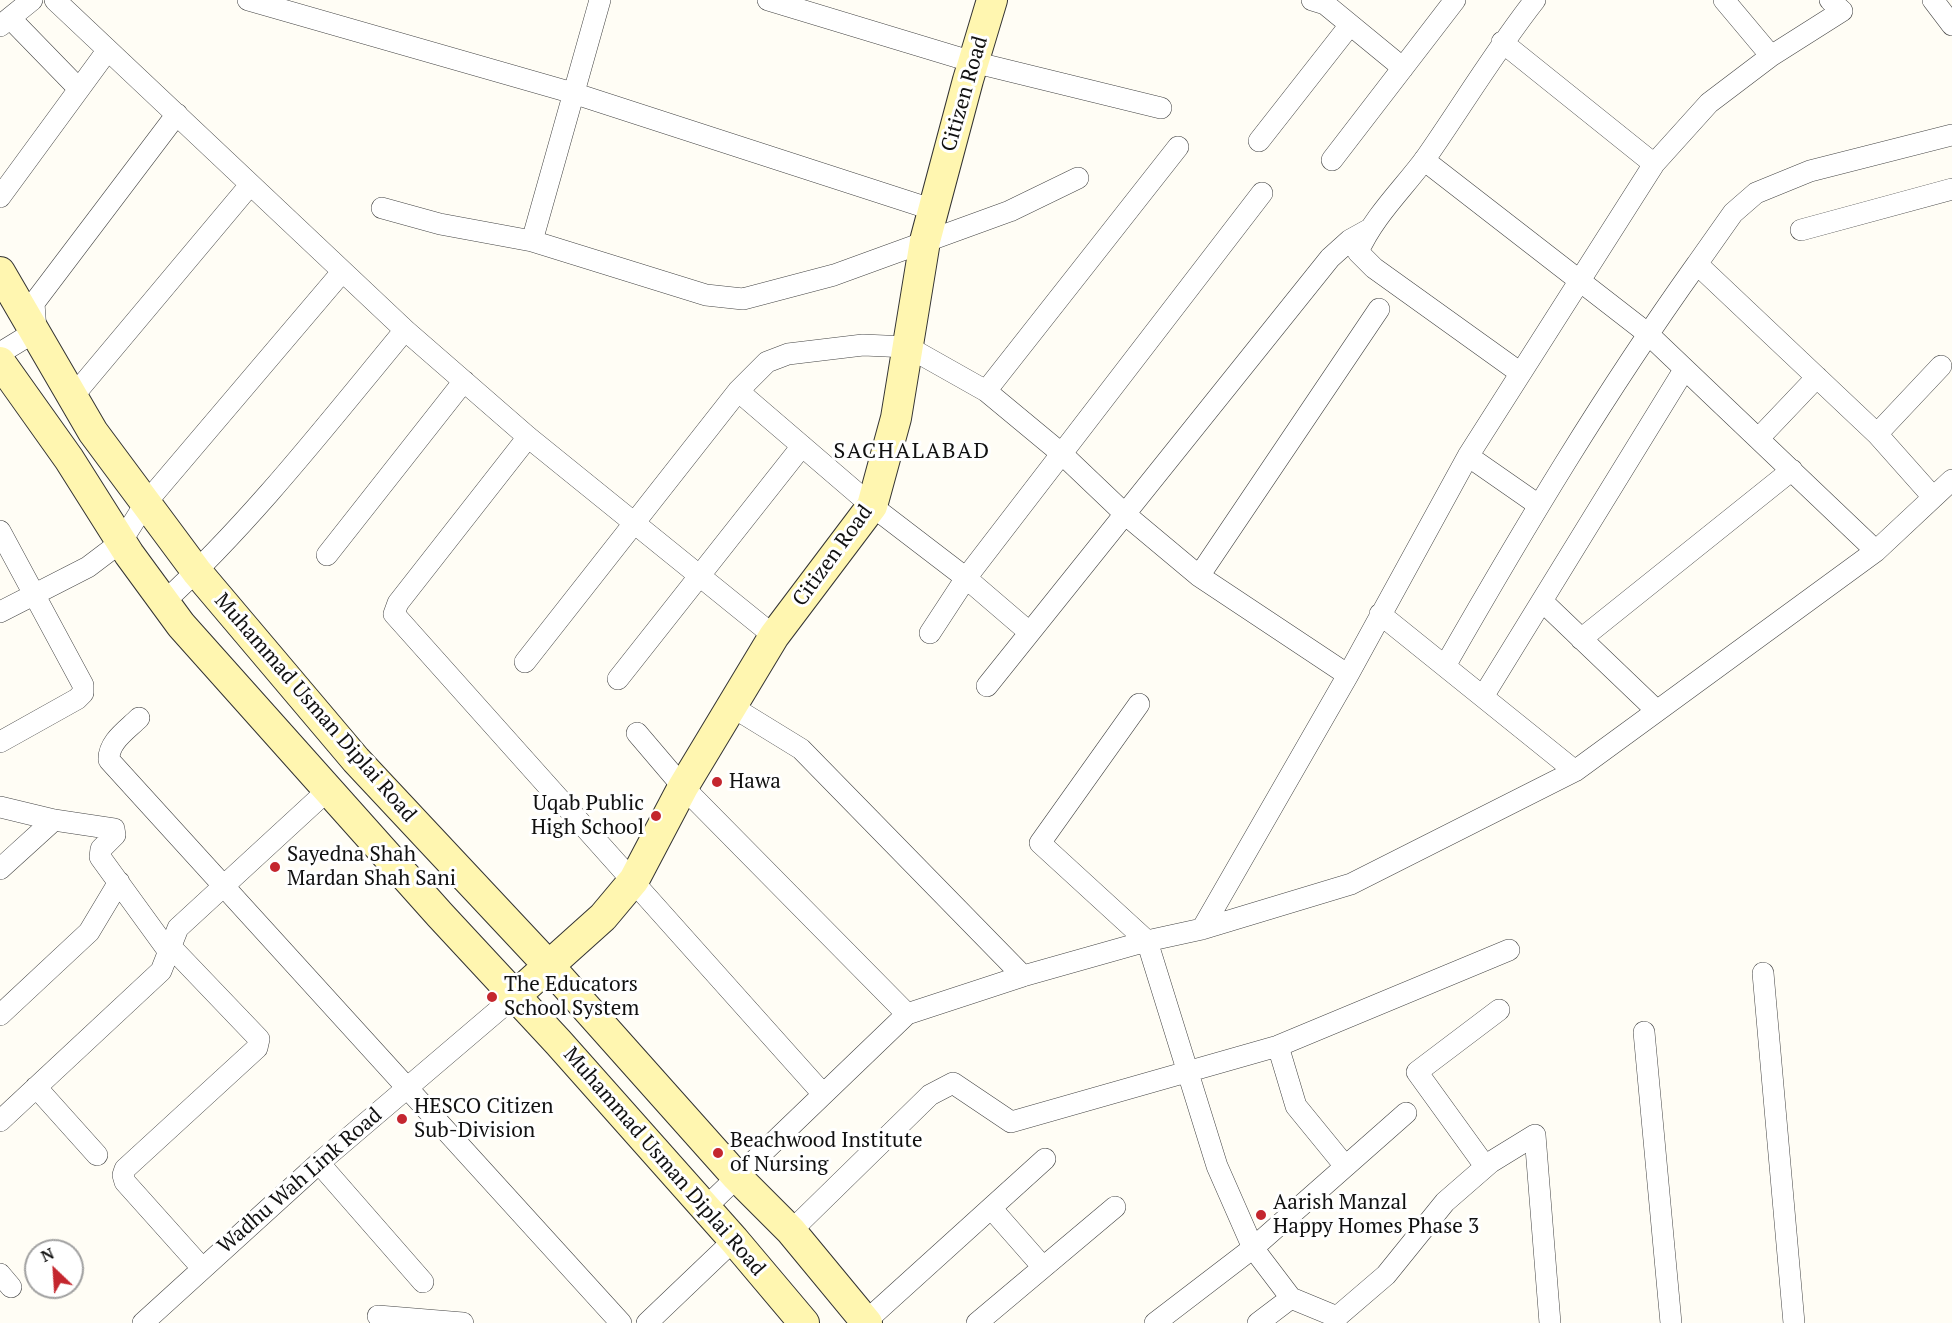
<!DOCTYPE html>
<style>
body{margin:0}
#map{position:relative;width:1952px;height:1323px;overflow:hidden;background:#fffdf5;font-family:"PT Serif",serif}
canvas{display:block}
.north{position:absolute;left:24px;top:1239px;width:60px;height:60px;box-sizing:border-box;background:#fff;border:2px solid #a0a0a0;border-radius:50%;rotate:335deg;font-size:16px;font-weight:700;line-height:24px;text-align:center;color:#111}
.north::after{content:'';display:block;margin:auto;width:21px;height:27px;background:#c4262e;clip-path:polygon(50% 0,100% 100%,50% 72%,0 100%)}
</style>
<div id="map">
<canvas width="1952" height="1323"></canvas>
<div class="north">N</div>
</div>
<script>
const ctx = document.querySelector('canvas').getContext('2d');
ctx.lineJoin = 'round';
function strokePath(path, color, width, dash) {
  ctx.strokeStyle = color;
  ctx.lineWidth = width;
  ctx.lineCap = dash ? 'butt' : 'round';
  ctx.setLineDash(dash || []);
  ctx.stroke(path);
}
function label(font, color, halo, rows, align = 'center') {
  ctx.font = font + ' "PT Serif",serif';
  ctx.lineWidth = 6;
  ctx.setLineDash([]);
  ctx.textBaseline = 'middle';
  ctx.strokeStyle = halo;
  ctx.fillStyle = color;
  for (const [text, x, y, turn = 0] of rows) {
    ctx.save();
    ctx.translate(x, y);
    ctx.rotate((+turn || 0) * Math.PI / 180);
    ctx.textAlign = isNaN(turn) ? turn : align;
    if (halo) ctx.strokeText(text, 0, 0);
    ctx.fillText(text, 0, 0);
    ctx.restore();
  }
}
const street = new Path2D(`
 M55,0L405,330L528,437L774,636
 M248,0L573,93L934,210
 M768,0L973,62L1161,108
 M1312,0L1325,4L1403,68
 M1724,0L1771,56
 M1933,0L1952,25
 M10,18L79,89
 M0,26L32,0
 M1502,42L1654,164
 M1259,141L1350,25
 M1332,160L1455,0
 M1424,160L1647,333L1876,551
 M0,197L107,51
 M382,208L440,224L532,241L706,295L743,299L834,275L1010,211L1078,178
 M1801,230L1952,189
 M532,241L600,0
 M1697,264L1733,213L1756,193L1810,171L1952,135
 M0,353L36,331L34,303L177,114
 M1519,372L1374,268L1358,252C1374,216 1402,190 1425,159C1462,106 1495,51 1535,0
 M986,391L1178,147
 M74,395L250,185
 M1877,434L1941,366
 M528,437L398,603L394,614L823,1094
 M1759,438L1817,377
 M1468,456L1537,504
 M0,531L83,685V693L77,699L0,742
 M327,555L464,381
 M1199,576L1379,309
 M1542,601L1657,711
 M164,602C253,520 328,423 405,330
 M0,612L88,567L121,542L145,504L342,272
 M1380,614L1575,771
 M1029,632L966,578L872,506L738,391L767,362L788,354L863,345L908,347L986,391L1062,454L1126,515L1199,576L1348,675
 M930,633L966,578L1262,193
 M1581,639L1792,470
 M525,662L738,391
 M1445,666C1524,528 1604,394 1697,264L1877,434L1933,497
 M618,679L802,446
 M987,686L1330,258L1350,240L1368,230
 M1484,695L1684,370
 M1139,704L1040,843L1147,941L1217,1166L1253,1248L1291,1298L1337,1317
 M731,706L801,749L1023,976
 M139,718C127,730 108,742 109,760L621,1323
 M637,733L683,787L907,1014
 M0,807L54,820L114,829L115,835L101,849L100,857L169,952
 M0,869L54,820
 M1202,929L1348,675L1468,456L1654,164L1709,103L1771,56L1842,11L1830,0
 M171,947L259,1039L257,1048L125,1169L123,1175L125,1182L202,1268
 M1763,973L1794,1323
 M0,1015L89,932L119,882
 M1644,1032L1671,1323
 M1278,1046L1296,1106L1345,1166
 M36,1087L97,1155
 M0,1121L161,971L178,928L328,790
 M319,1163L423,1282
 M1485,1166L1417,1072L1499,1010
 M705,1208L907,1014L1023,976L1147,941L1202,929L1351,884L1575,771L1876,551L1952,480
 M991,1208L1042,1266
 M791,1231L930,1095L953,1083L1011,1122L1278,1046L1509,950
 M0,1274L11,1287
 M378,1316L463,1323
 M865,1322L1045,1159
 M143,1323L319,1163L515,996
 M647,1323L734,1240
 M977,1323L1115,1207
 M1155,1323L1253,1248L1406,1113
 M1258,1323L1291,1298
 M1336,1323L1337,1317L1386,1275L1445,1202L1491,1162L1535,1135L1550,1323`);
const secondary = new Path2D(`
 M0,272L93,432L197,572L356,760L548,965L737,1177L791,1231L867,1323
 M0,362L69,459L129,554L181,625L440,915L558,1042L734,1240L804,1323
 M515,996L603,917L634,880L683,787L774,636L872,506L896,418L925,241L968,80L992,0`);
strokePath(street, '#444', 22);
strokePath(secondary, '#333', 32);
strokePath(street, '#fff', 21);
strokePath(secondary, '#fff6b0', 30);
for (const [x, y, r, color] of [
 [717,782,6,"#c4262e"],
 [656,816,6,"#c4262e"],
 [275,867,6,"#c4262e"],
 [492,997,6,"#c4262e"],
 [402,1119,6,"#c4262e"],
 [718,1153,6,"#c4262e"],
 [1261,1215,6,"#c4262e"]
]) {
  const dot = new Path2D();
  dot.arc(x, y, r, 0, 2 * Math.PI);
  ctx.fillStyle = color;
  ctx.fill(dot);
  strokePath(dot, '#fff', 2);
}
label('21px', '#111', '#fff', [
 ["Citizen Road",965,94,-74],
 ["Citizen Road",833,556,-54],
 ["Muhammad Usman Diplai Road",315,708,49],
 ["Muhammad Usman Diplai Road",664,1162,49],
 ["Wadhu Wah Link Road",300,1181,-41]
]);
label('21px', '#111', '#fff', [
 ["Hawa",729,782],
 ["Uqab Public",644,804,"right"],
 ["High School",644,828,"right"],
 ["Sayedna Shah",287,855],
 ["Mardan Shah Sani",287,879],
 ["The Educators",504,985],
 ["School System",504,1009],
 ["HESCO Citizen",414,1107],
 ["Sub-Division",414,1131],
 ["Beachwood Institute",730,1141],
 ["of Nursing",730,1165],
 ["Aarish Manzal",1273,1203],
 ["Happy Homes Phase 3",1273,1227]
], 'left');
ctx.letterSpacing = '1.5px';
label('22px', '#111', '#fff', [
 ["SACHALABAD",912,452]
]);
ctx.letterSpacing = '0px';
</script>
